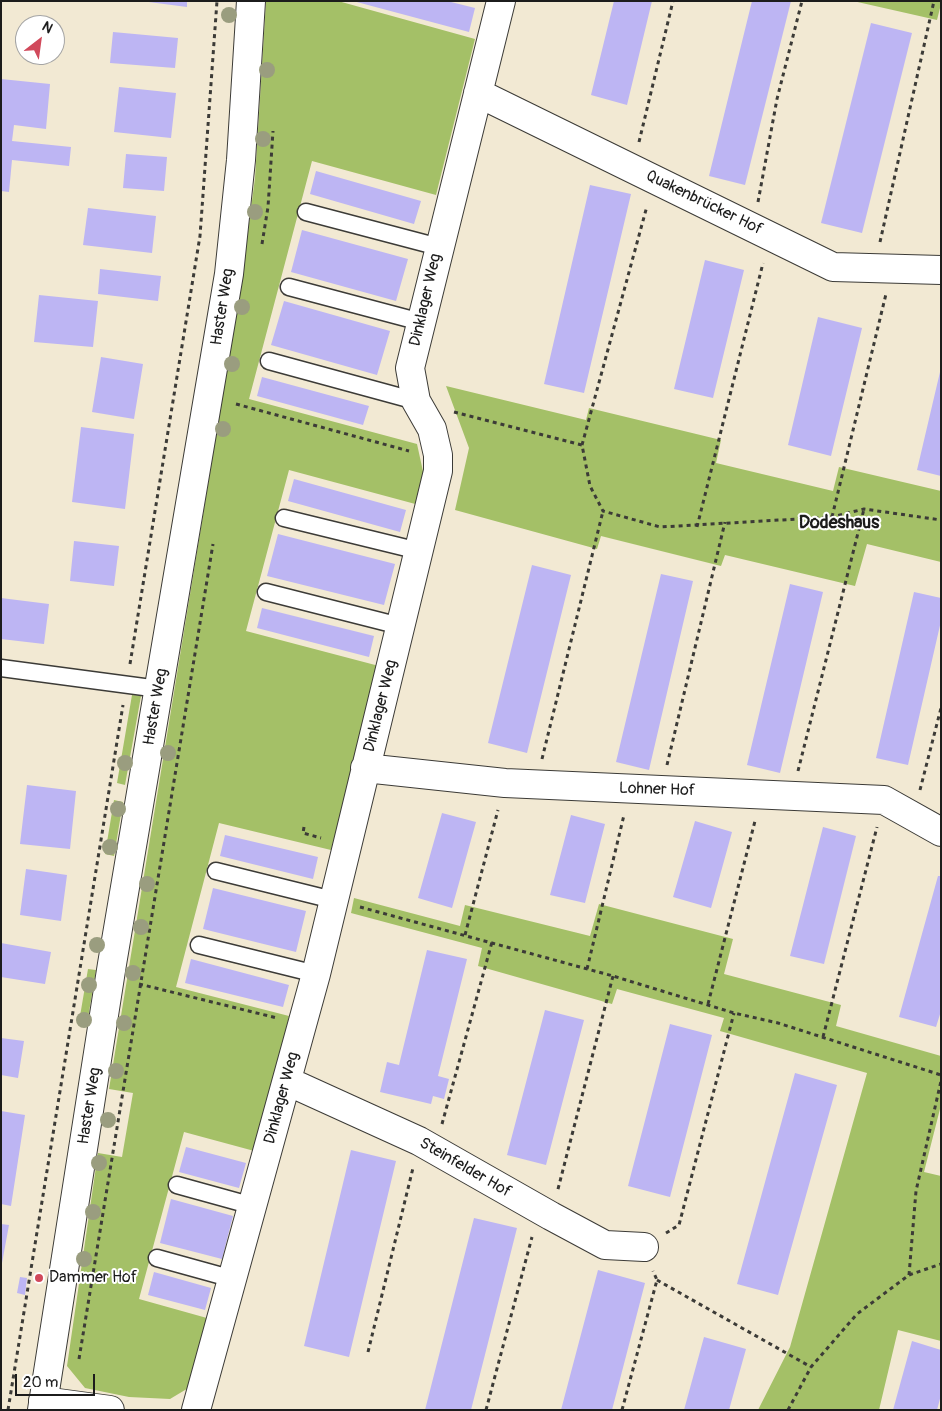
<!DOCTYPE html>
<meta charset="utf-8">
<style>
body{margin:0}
#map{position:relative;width:942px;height:1411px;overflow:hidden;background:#f2e9d3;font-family:Pangolin,sans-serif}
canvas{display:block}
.frame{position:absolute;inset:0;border:2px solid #1c1c1c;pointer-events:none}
.north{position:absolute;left:15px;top:15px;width:50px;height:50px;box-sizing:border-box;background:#fff;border:1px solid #a4a4a4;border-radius:50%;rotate:30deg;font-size:14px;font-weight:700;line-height:20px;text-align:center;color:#1c1c1c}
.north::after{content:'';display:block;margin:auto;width:18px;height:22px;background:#d1495b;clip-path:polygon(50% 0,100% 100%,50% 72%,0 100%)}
.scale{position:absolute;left:15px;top:1374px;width:80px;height:22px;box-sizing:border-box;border:2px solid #1c1c1c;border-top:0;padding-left:6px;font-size:15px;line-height:18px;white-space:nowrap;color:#1c1c1c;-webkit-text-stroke:4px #fff;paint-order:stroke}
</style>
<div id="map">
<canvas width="942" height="1411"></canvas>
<div class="frame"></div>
<div class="north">N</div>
<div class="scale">20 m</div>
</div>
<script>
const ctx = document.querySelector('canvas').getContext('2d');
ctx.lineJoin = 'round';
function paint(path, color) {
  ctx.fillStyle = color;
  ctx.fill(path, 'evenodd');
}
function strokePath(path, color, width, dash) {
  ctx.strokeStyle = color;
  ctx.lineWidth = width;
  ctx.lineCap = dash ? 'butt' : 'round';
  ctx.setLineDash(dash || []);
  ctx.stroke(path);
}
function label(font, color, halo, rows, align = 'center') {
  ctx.font = font + ' Pangolin,sans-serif';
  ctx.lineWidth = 4;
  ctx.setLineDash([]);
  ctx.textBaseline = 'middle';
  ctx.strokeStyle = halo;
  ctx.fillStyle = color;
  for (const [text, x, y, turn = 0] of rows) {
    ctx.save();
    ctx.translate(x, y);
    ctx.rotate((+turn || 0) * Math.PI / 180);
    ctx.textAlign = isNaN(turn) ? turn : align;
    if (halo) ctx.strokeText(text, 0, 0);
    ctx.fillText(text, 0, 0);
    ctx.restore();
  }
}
paint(new Path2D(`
 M266,1H338L475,39L436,195L312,161L249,399L417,444L424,476L419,505L289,470L246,631L379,666L331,850L219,823L176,987L289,1016L258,1152L184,1132L139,1299L214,1320L195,1384L170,1399L129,1397L85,1388L67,1366L98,1153L122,1157L133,1093L109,1089L242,277L255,178Z
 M853,1H941V4L937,20Z
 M446,386L586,420L589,408L721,440L716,463L833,491L839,467L941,491V562L867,544L855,586L725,555L721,566L601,536L597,549L455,510L469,448Z
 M132,695L141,696L125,785L117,783Z
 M114,800L123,802L114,856L105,854Z
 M354,898L460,926L465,905L590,936L599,904L733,939L724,974L841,1005L836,1026L941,1056V1105L924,1172L941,1176V1341L898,1330L879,1410H758L790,1347L867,1073L720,1031L724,1018L617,989L612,1004L478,966L482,948L351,913Z
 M88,969L96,970L87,1024L79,1022Z`), '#a4c067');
paint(new Path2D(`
 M141,1H187V7Z
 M353,1H447L475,8L469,32Z
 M614,1H652L627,105L591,95Z
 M752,1H791L745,185L709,176Z
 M871,23L912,33L862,233L821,223Z
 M113,32L178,38L175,68L110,63Z
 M1,79L50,84L46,129L14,125L12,141L71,147L69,166L12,160L9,192L1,191Z
 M119,87L176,93L171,138L114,132Z
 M126,154L167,157L164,191L123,188Z
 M316,171L421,201L414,224L310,194Z
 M590,185L631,194L584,393L544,384Z
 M88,208L156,216L152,253L83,245Z
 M302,230L408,259L396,301L291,272Z
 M705,260L744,270L713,398L674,389Z
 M100,269L161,276L158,301L98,294Z
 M39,295L98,301L93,347L34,342Z
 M284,301L390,331L377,375L271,345Z
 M818,317L862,328L831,456L788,445Z
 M101,357L143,364L134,419L92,412Z
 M940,372L941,373V476L917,470Z
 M262,377L369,406L363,425L257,396Z
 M81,427L134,434L125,509L72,502Z
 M294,479L406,510L400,532L288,501Z
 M278,534L395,564L384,605L267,576Z
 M74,541L119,546L114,586L70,581Z
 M532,565L571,575L527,753L488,743Z
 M661,574L693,581L649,770L616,762Z
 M790,584L823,592L780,773L747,765Z
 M914,592L941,598V621L908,765L876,758Z
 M1,598L49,604L44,644L1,639Z
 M262,608L374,636L369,657L257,628Z
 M27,785L76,791L70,849L20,844Z
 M442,813L476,822L452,908L418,898Z
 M571,815L605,824L585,903L550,895Z
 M695,821L732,832L711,908L673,897Z
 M823,827L856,836L824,964L790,956Z
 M225,835L318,857L313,879L220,856Z
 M26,869L67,875L61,921L20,915Z
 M938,876H941V1011L936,1027L899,1017Z
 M213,888L306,911L296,952L203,929Z
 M1,943L51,952L45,984L1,977Z
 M427,950L467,959L438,1076L449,1079L444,1099L433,1096L431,1104L380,1092L387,1062L399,1065Z
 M191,959L289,985L283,1007L185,983Z
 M545,1010L584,1020L546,1165L507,1155Z
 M670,1024L712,1035L670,1197L628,1186Z
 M1,1038L24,1041L18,1078L1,1075Z
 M795,1073L837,1085L778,1295L737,1284Z
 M1,1111L25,1115L11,1206L1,1204Z
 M186,1147L246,1163L239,1188L179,1172Z
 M351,1150L396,1161L349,1357L304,1346Z
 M171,1199L233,1216L222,1259L160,1243Z
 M474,1218L517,1228L471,1410H425Z
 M1,1224L9,1225L2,1263H1Z
 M598,1270L645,1283L612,1410H561Z
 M154,1272L211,1288L205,1310L148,1295Z
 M20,1277L27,1278L25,1295L17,1293Z
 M704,1337L746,1349L729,1410H684Z
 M912,1341L941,1350V1395L937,1410H893Z`), '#bdb5f3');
const service = new Path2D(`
 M306,212L439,247
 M289,287L421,322
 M269,361L416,401
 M284,518L419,551
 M266,592L400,626
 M1,668L159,689
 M216,871L333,900
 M199,945L316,974
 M177,1185L253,1206
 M157,1258L233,1279`);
const minor = new Path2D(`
 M478,93L833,267L941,270
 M365,768L505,783L884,800L941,832
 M287,1081L419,1141L551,1216L605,1245L644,1247
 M43,1401L110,1410
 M196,1410L316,974L438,471V455L432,429L416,401L410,368L501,1`);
const tertiary = new Path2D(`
 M42,1410L112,964L229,274L241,160L251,1`);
strokePath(service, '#3c3b37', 19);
strokePath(minor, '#3c3b37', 30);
strokePath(tertiary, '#3c3b37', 30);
strokePath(new Path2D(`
 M639,142L673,1
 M758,202L777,99L802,1
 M880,242L934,1
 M262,244L268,207L273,131
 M236,404L409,451
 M454,412L582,445L590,486L603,511L660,527L832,517L864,509L941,520
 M582,445L647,206
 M832,517L886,294
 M697,527L763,263
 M130,664L200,236L217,1
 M542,759L603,511
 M667,765L725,522
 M798,771L864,509
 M920,790L941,708
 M304,827L303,833L321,838
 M360,907L613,976L734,1013L778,1023L941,1075
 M465,935L498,810
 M587,969L624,815
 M139,984L277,1018
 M708,1004L755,821
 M823,1037L877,827
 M442,1124L492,942
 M558,1189L613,976
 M666,1233L679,1225L734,1013
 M909,1275L916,1191L941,1081
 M657,1280L811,1367
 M368,1352L413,1168
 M79,1359L213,544
 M8,1410L123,705
 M486,1410L532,1237
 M622,1410L657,1280L653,1271
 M788,1410L811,1367L857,1314L909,1275L941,1264`), '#3c3b37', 3, [4, 4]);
strokePath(service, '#fff', 16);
strokePath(minor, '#fff', 28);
strokePath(tertiary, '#fff', 28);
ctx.fillStyle = '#9a9d7f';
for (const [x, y] of [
 [229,15],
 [267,70],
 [263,139],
 [255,212],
 [242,307],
 [232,364],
 [223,429],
 [168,753],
 [125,763],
 [118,809],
 [110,847],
 [147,884],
 [141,927],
 [97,945],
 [133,973],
 [89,985],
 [84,1020],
 [124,1023],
 [116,1071],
 [108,1120],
 [99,1163],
 [93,1212],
 [84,1259]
]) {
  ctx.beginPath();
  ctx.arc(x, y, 8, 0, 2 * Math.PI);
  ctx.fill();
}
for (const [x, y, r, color] of [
 [39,1278,5,"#d1495b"]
]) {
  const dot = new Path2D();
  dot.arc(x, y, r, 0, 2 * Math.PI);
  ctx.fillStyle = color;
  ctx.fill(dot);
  strokePath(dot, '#fff', 2);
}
label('16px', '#1c1c1c', '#fff', [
 ["Quakenbrücker Hof",704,203,26],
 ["Dinklager Weg",426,300,-77],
 ["Haster Weg",223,307,-81],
 ["Dinklager Weg",381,706,-76],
 ["Haster Weg",156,707,-80],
 ["Lohner Hof",657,790,2],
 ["Dinklager Weg",282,1098,-75],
 ["Haster Weg",90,1106,-81],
 ["Steinfelder Hof",465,1168,30]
]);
label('16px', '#1c1c1c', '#fff', [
 ["Dammer Hof",49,1278]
], 'left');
label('bold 18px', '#1c1c1c', '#fff', [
 ["Dodeshaus",839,523]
]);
</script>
